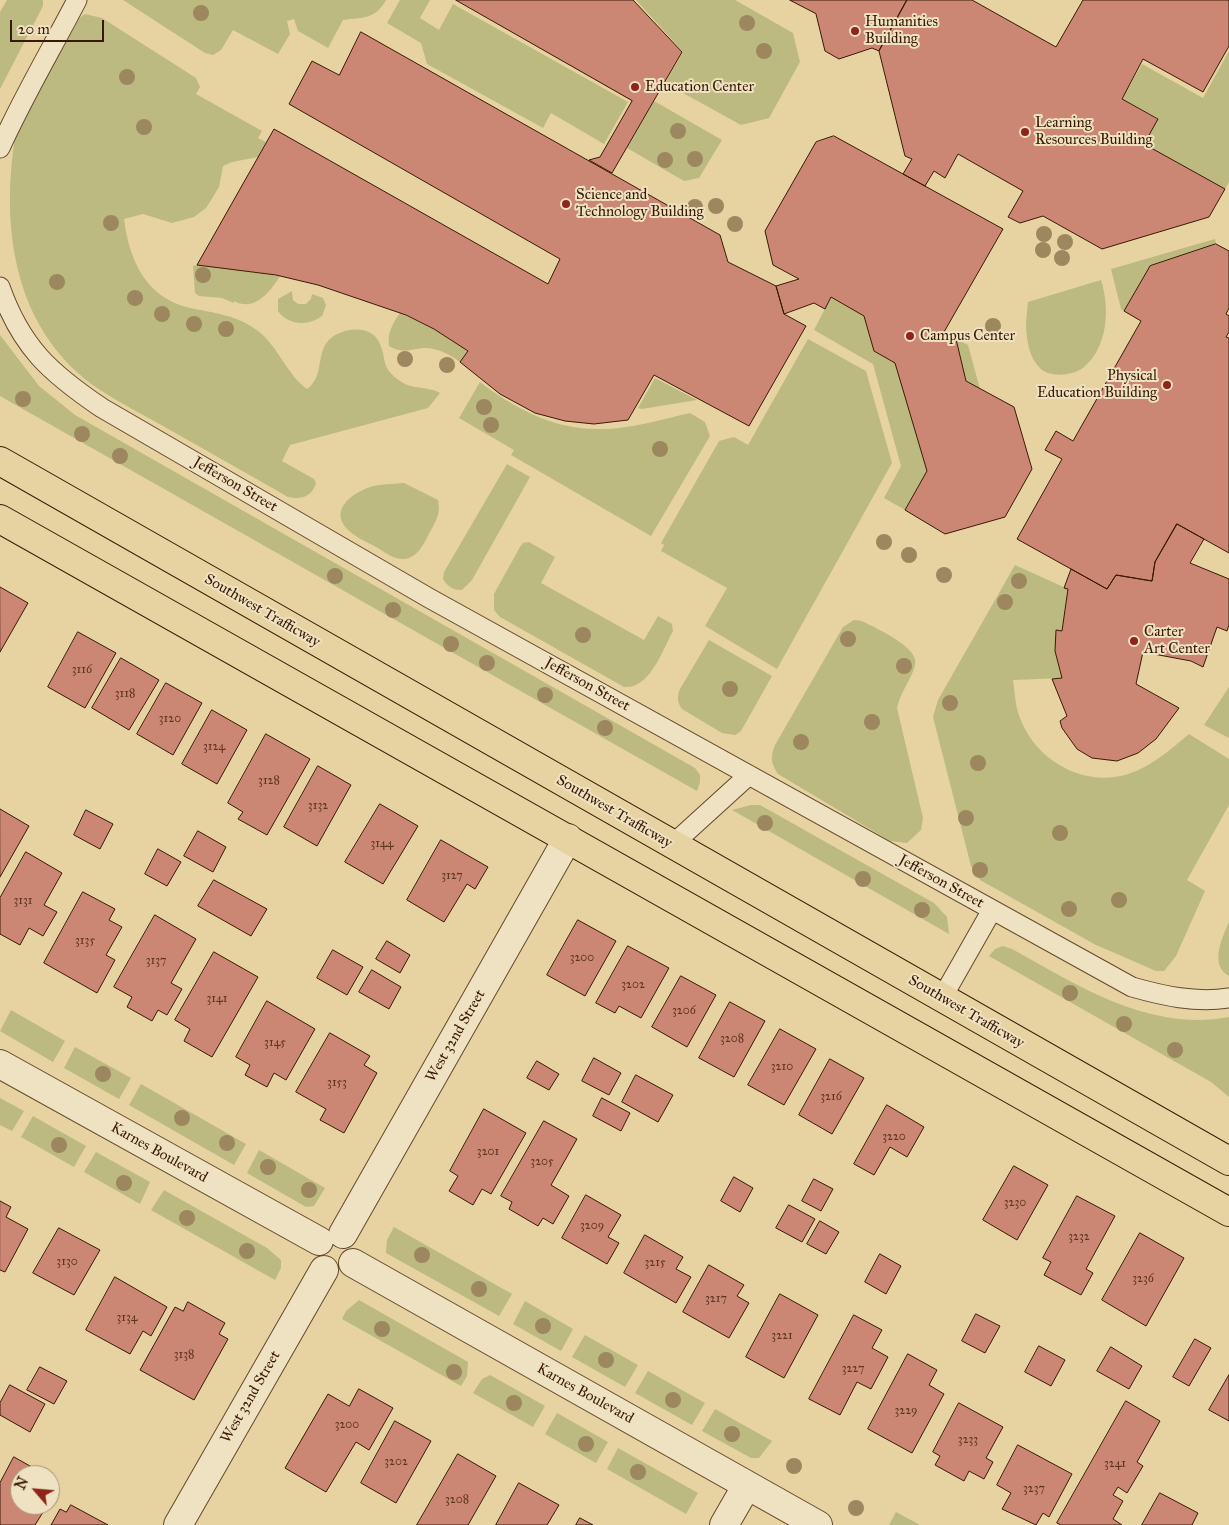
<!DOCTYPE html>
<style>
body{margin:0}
#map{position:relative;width:1229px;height:1525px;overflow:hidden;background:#e6d3a1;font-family:"IM FELL Great Primer",serif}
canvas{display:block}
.north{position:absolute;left:10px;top:1465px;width:50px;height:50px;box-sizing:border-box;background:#efe2c2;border:1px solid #a69276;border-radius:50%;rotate:297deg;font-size:14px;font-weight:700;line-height:20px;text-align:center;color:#391904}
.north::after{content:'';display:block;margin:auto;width:18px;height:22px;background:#8f2418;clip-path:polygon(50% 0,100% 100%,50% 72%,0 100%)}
.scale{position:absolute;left:10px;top:20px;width:94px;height:22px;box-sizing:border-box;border:2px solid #391904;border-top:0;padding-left:6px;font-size:15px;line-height:18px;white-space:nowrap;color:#391904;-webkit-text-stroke:4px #efe2c2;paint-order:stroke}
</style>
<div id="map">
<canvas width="1229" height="1525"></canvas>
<div class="north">N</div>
<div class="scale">20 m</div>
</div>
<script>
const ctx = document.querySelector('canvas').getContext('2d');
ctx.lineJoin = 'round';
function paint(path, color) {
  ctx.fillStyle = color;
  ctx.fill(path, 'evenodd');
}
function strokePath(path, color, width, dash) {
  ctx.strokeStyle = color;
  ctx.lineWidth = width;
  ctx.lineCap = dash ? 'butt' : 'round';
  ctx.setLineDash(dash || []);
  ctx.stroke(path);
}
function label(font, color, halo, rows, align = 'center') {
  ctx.font = font + ' "IM FELL Great Primer",serif';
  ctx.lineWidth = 4;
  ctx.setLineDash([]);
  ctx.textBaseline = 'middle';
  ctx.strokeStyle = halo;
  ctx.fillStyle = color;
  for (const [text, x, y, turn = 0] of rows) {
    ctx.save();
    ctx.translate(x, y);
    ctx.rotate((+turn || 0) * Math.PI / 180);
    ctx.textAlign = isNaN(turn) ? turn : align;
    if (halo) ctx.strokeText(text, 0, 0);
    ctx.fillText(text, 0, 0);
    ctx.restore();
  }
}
paint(new Path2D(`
 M7,0H43V6L0,89V12Z
 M123,0H386C375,20 363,17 343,20L328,48L298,31L294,19L287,21L290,34L278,54L233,30L221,50L213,55L205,53Z
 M400,0H430L420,18L439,30L453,4L628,102L604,144L551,113L543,128L427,64L421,43L387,23Z
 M636,0H735L793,33L800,62L769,118L741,125L665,83L683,52Z
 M85,14L102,18L196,78L200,87L196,94L262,131L258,138L266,142L258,157L232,162L223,166L219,187L213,197L206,208L194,217L172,223L143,214L124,219C129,260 146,298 190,308C214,313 237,315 258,331C279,347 286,374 307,389C324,377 316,355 328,341C339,328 370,323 379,342C388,360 379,366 400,381C412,390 428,386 440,393L428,408L290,445L282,461L314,479L316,483C312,497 300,500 288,497C246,473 204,449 163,426C142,414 120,403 100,390C16,334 0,233 15,138C30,96 58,57 79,18Z
 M1229,51V182L1225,189L1144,144L1158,118L1122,99L1142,64L1203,98Z
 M654,101L722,140L699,178L684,181L627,148Z
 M1215,239L1216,244L1150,266L1124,311L1121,309L1111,269Z
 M197,265L280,276C270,292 255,312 234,301V303L222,298L199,296L195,293L193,266Z
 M1101,280C1110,308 1108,347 1084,367C1072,377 1047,378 1038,366C1031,358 1028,346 1027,337C1025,325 1027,314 1028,302Z
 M292,291L293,300L298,304H306L311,299L312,294L323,298L326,305L322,316C308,326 289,326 278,311V299Z
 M831,297L864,316L874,351L895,363L927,471L905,510L884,498L901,466L873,364L814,330Z
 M400,313L434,329L468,351L460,362C451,355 439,349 427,348C412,348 403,355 389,346C387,333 393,323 400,313Z
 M0,335L39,386L75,415L695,768L700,775V782L697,791L0,396Z
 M808,339L866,371L892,463L777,669L705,626L727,588L661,551L664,545L661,543L719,441L734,437L748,445Z
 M956,339L968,345L980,389L966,381Z
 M655,378L697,400L642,409L638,408Z
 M480,382C512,407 553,429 596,429C627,430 660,420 690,413L705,422L710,436L651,536L511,455L514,450L459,418Z
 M507,464L530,477L472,580L462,590C453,590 448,587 443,579L444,572Z
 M404,483L438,500C441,513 436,521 430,532C424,543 418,558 404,559C394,560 385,552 376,547C367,542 355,537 347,529C329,509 353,493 370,487C380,484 393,484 404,483Z
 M529,542L555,557L541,583L644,640L658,616L672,624L673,631C662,651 650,689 624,687L500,617L494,610V594L520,547L523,543Z
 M1015,565L1068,589L1062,631H1056L1055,651L1062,678L1013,680C1015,693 1015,706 1020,718C1036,761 1084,788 1128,774C1152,766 1170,750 1189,734L1229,759V805L1187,880L1205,891L1176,956L1164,971H1156L1096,945L980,880L971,866L933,717L938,700Z
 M854,620L862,621C875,628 920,647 915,665C912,679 901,690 897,708L923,818L921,830L907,843L890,841L778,774C771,763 770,758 775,745L843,627Z
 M709,640L772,676L741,731L735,735L722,733L682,709C677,702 677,697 680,689Z
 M1229,687V738L1204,725Z
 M751,805H760L934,903L947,917L949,934L732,810Z
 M1229,922V976C1209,965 1222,938 1229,922Z
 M1003,946L1012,949C1079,986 1149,1032 1229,1017V1097L1211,1082L989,956L995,949Z
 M11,1010L65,1041L53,1062L0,1031Z
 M75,1047L131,1078L119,1099L64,1068Z
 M141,1084L246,1144L234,1165L129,1105Z
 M0,1098L24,1111L12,1131L0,1125Z
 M33,1116L86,1146L74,1167L21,1137Z
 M259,1150L325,1188L314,1206L306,1207L247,1173Z
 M96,1152L150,1182L140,1204L84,1172Z
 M164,1190L267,1248L281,1260V1268L275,1280L151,1210Z
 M394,1227L512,1294L499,1316L386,1253L387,1240Z
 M359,1300L468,1362L467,1376L461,1386L342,1319L346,1311Z
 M525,1301L573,1329L561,1351L513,1324Z
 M585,1335L638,1365L625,1387L572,1357Z
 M648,1371L705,1403L692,1425L635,1393Z
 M490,1375L545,1406L533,1427L473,1393L482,1379Z
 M715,1409L772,1441L759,1458H751L702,1431Z
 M557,1413L608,1442L596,1463L545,1434Z
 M618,1448L698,1493L686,1514L607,1469Z
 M896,1512L920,1525H889Z`), '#bcba80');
const building = new Path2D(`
 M456,0H633L682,52L612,173L589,160L600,157L632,101Z
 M790,0H907L879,51L872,48L839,59L825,51L816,14Z
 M907,0H972L1056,47L1083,0H1229V46L1203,92L1143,59L1122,99L1158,119L1144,144L1225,189L1209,217L1102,249L1043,216L1020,223L1008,217L1023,191L958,154L945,178L934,171L925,186L903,174L912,159L905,156L879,51Z
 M361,32L720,235L728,262L776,286L784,314L806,326L749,426L654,375L628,420L594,424L565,421L535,413L500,394L460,362L468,351L434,329L406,315L318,285L276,275L197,265L274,129L548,284L560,259L289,104L312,61L339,75Z
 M834,136L1003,229L944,332L956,339L966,381L1014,407L1032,469L1005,517L945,534L905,510L927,471L895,363L874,351L864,316L831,297L825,309L814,303L784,314L776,286L799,279L773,265L765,231L816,142Z
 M1216,244L1229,251V308L1226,314L1229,316V332L1226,337L1229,338V553L1177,524L1155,562L1152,581L1116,575L1107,589L1017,539L1062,459L1045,450L1056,431L1073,441L1141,321L1124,311L1150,266Z
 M1177,524L1204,539L1190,563L1229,579V625L1227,631L1217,627L1203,667L1191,661L1143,652L1136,684L1179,708L1156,739L1138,753L1117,761L1092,758L1077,749L1062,728L1060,721L1067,716L1052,679L1062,678L1055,651L1056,630L1062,631L1068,589L1064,588L1071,569L1107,589L1116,575L1152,581L1155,562Z
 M0,587L28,603L0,652Z
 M78,632L116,653L85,708L48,687Z
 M121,658L159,680L129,730L92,708Z
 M166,683L202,703L173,755L137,734Z
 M212,710L247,730L217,784L182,764Z
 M266,734L310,759L267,835L238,819L243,812L228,803Z
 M318,766L351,785L317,846L284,827Z
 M380,804L418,826L383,884L345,862Z
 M0,809L29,826L0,877Z
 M86,810L113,824L100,849L74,835Z
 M198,831L226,847L213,872L184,856Z
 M441,840L488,867L475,889L467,884L444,922L407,900Z
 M158,849L181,862L167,886L145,874Z
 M26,852L62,873L44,905L57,912L43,936L29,928L20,945L0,934V898Z
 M214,880L267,909L251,936L198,906Z
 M83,892L115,909L109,920L122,927L106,955L115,960L97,993L44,963Z
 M155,915L196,939L171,983L182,989L167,1015L158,1010L152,1021L127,1007L132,997L114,987Z
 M578,920L616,941L585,996L547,975Z
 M387,941L410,955L400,973L376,959Z
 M628,946L669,968L641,1018L619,1006L615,1013L596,1003Z
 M333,950L363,967L347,995L317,978Z
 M214,952L258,977L212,1057L184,1041L190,1029L175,1020Z
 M372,970L401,987L389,1009L359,992Z
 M681,976L716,995L687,1047L652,1027Z
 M267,1001L315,1029L286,1080L274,1073L267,1087L245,1075L250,1065L236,1057Z
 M730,1002L765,1021L734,1077L699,1058Z
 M780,1029L816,1049L784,1105L748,1085Z
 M330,1033L370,1056L364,1065L377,1073L344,1133L320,1120L326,1109L296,1092Z
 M594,1058L621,1073L609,1095L582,1081Z
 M830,1059L864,1078L832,1134L799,1115Z
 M537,1061L559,1074L549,1090L527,1078Z
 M636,1075L673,1095L658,1122L622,1102Z
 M602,1098L630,1113L621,1131L593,1116Z
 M887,1105L924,1127L907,1157L890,1147L874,1175L854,1164Z
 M484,1109L526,1133L491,1194L482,1189L473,1205L449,1191L458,1176L450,1171Z
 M544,1121L577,1139L551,1185L569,1196L553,1224L543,1218L538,1226L509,1209L512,1202L501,1196Z
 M1014,1166L1048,1185L1017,1240L983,1220Z
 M734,1177L753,1188L740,1212L721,1201Z
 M814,1179L833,1189L821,1211L802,1201Z
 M586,1195L621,1215L608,1237L619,1243L607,1264L562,1238Z
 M1077,1196L1115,1216L1086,1269L1093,1273L1081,1295L1044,1275L1051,1262L1043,1258Z
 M0,1201L11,1207L6,1217L28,1229L5,1272L0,1270Z
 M789,1205L815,1219L802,1242L776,1228Z
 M820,1221L839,1232L826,1254L807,1244Z
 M59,1228L100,1250L74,1295L33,1273Z
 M1140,1233L1184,1258L1146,1326L1102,1300Z
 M645,1235L683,1257L676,1269L691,1277L676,1303L624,1273Z
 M880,1254L901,1266L886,1294L865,1282Z
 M709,1265L744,1285L737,1296L749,1303L729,1338L683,1312Z
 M115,1277L167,1307L151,1336L143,1331L130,1354L86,1330Z
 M780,1294L818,1315L784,1378L746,1357Z
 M188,1302L225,1323L219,1334L228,1339L194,1400L140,1370L175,1307L183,1311Z
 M976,1314L1000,1326L985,1353L962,1341Z
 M854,1315L882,1330L872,1348L888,1357L871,1389L857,1382L840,1415L809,1399Z
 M1195,1339L1211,1348L1189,1386L1173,1377Z
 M1039,1346L1065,1360L1051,1386L1025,1372Z
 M1111,1347L1142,1366L1129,1389L1097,1371Z
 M908,1354L937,1370L929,1385L944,1394L912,1453L868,1429Z
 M40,1367L67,1381L54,1404L27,1390Z
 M1229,1375V1421L1209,1410Z
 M10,1385L45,1404L30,1432L0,1415V1403Z
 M359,1389L393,1408L369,1450L356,1442L326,1492L285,1468L328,1394L349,1406Z
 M1126,1401L1160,1421L1137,1462L1143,1466L1127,1493L1118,1487L1113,1495L1123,1501L1113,1519L1122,1525H1061L1057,1523Z
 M959,1403L1003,1427L986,1458L993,1462L984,1479L969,1471L964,1481L935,1465L940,1456L933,1452Z
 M395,1421L431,1441L396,1503L361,1483Z
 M1018,1445L1072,1474L1049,1517L1043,1513L1036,1525L1002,1509L1011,1493L997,1485Z
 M458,1454L496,1476L468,1525H417Z
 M14,1457L46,1475H20V1505H38L45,1509L35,1525H0V1483Z
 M519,1483L559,1505L547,1525H496Z
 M1160,1493L1198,1513L1192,1525H1142Z
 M71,1505L108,1525H51L60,1509L66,1512Z
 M580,1518L593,1525H576Z`);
paint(building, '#cc8774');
strokePath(building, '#391904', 1);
const service = new Path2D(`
 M0,148C23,97 51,50 77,0
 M0,287C21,347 50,373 102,408L429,598L1132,987C1164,996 1195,1003 1229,998
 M672,845L749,775
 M942,998L992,910`);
const minor = new Path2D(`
 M0,1064L319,1241
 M343,1234L568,838
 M353,1263L818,1525
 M178,1525L324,1270
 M724,1525L747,1485`);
const primary = new Path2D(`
 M0,461L1229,1161
 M0,519L1229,1212`);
strokePath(service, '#64482b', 21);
strokePath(minor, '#64482b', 30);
strokePath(primary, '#391904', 30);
strokePath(service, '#efe2c2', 19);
strokePath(minor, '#efe2c2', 28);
strokePath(primary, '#e6d3a1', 28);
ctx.fillStyle = '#9c875f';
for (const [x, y] of [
 [201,13],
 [747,23],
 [764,51],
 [127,77],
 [144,127],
 [678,131],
 [695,159],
 [665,160],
 [716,206],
 [695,207],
 [111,223],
 [735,224],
 [1044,234],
 [1065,242],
 [1043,250],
 [1062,258],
 [203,275],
 [57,282],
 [135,298],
 [162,314],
 [194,324],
 [993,326],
 [226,329],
 [405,359],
 [447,365],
 [23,399],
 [484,407],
 [491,425],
 [82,434],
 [660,449],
 [120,456],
 [884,542],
 [909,555],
 [944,575],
 [335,576],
 [1019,581],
 [1005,602],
 [393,610],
 [583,635],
 [848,639],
 [451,644],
 [487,663],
 [904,666],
 [730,689],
 [545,695],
 [950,703],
 [872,722],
 [605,728],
 [801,742],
 [978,763],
 [966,818],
 [765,823],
 [1060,833],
 [980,870],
 [863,879],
 [1119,900],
 [1069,909],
 [922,910],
 [1070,993],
 [1124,1024],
 [1175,1050],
 [103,1074],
 [182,1118],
 [227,1143],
 [59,1145],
 [268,1167],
 [124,1183],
 [309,1190],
 [187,1218],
 [247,1251],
 [422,1255],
 [479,1289],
 [543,1326],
 [382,1329],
 [606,1360],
 [454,1372],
 [673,1400],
 [514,1403],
 [732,1434],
 [586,1444],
 [794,1466],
 [638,1472],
 [856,1508]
]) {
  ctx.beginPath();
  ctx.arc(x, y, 8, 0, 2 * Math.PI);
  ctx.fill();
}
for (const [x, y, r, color] of [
 [855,31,5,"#8f2418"],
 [635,87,5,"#8f2418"],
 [1025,132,5,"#8f2418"],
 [566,204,5,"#8f2418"],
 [910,336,5,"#8f2418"],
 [1167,385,5,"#8f2418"],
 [1134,641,5,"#8f2418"]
]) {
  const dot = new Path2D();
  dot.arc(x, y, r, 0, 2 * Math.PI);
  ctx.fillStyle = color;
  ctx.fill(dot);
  strokePath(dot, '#efe2c2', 2);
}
label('12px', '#5e3420', null, [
 ["3116",82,670],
 ["3118",125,694],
 ["3120",170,719],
 ["3124",214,747],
 ["3128",269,781],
 ["3132",318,806],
 ["3144",382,844],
 ["3127",452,876],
 ["3131",23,901],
 ["3135",85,941],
 ["3200",582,958],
 ["3137",156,961],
 ["3202",633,985],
 ["3141",217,999],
 ["3206",684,1011],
 ["3208",732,1039],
 ["3145",275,1043],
 ["3210",782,1067],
 ["3153",337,1083],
 ["3216",831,1097],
 ["3220",894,1137],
 ["3201",488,1152],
 ["3205",542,1162],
 ["3230",1015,1203],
 ["3209",592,1226],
 ["3232",1079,1237],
 ["3130",67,1262],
 ["3215",655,1263],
 ["3236",1143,1279],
 ["3217",716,1299],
 ["3134",127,1318],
 ["3221",782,1336],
 ["3138",184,1355],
 ["3227",853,1369],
 ["3229",906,1411],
 ["3200",347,1425],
 ["3233",968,1440],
 ["3202",396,1462],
 ["3241",1115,1464],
 ["3237",1034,1489],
 ["3208",457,1500]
]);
label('15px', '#391904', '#efe2c2', [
 ["Humanities",865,22],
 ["Building",865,39],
 ["Education Center",645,87],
 ["Learning",1035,123],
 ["Resources Building",1035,140],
 ["Science and",576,195],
 ["Technology Building",576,212],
 ["Campus Center",920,336],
 ["Physical",1157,376,"right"],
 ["Education Building",1157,393,"right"],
 ["Carter",1144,632],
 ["Art Center",1144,649]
], 'left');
label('15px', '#391904', '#efe2c2', [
 ["Jefferson Street",235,485,30],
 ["Southwest Trafficway",262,611,30],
 ["Jefferson Street",587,685,29],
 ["Southwest Trafficway",614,812,30],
 ["Jefferson Street",941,882,29],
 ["Southwest Trafficway",966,1012,30],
 ["West 32nd Street",456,1036,-60],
 ["Karnes Boulevard",159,1153,29],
 ["Karnes Boulevard",585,1394,29],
 ["West 32nd Street",251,1397,-60]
]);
</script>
